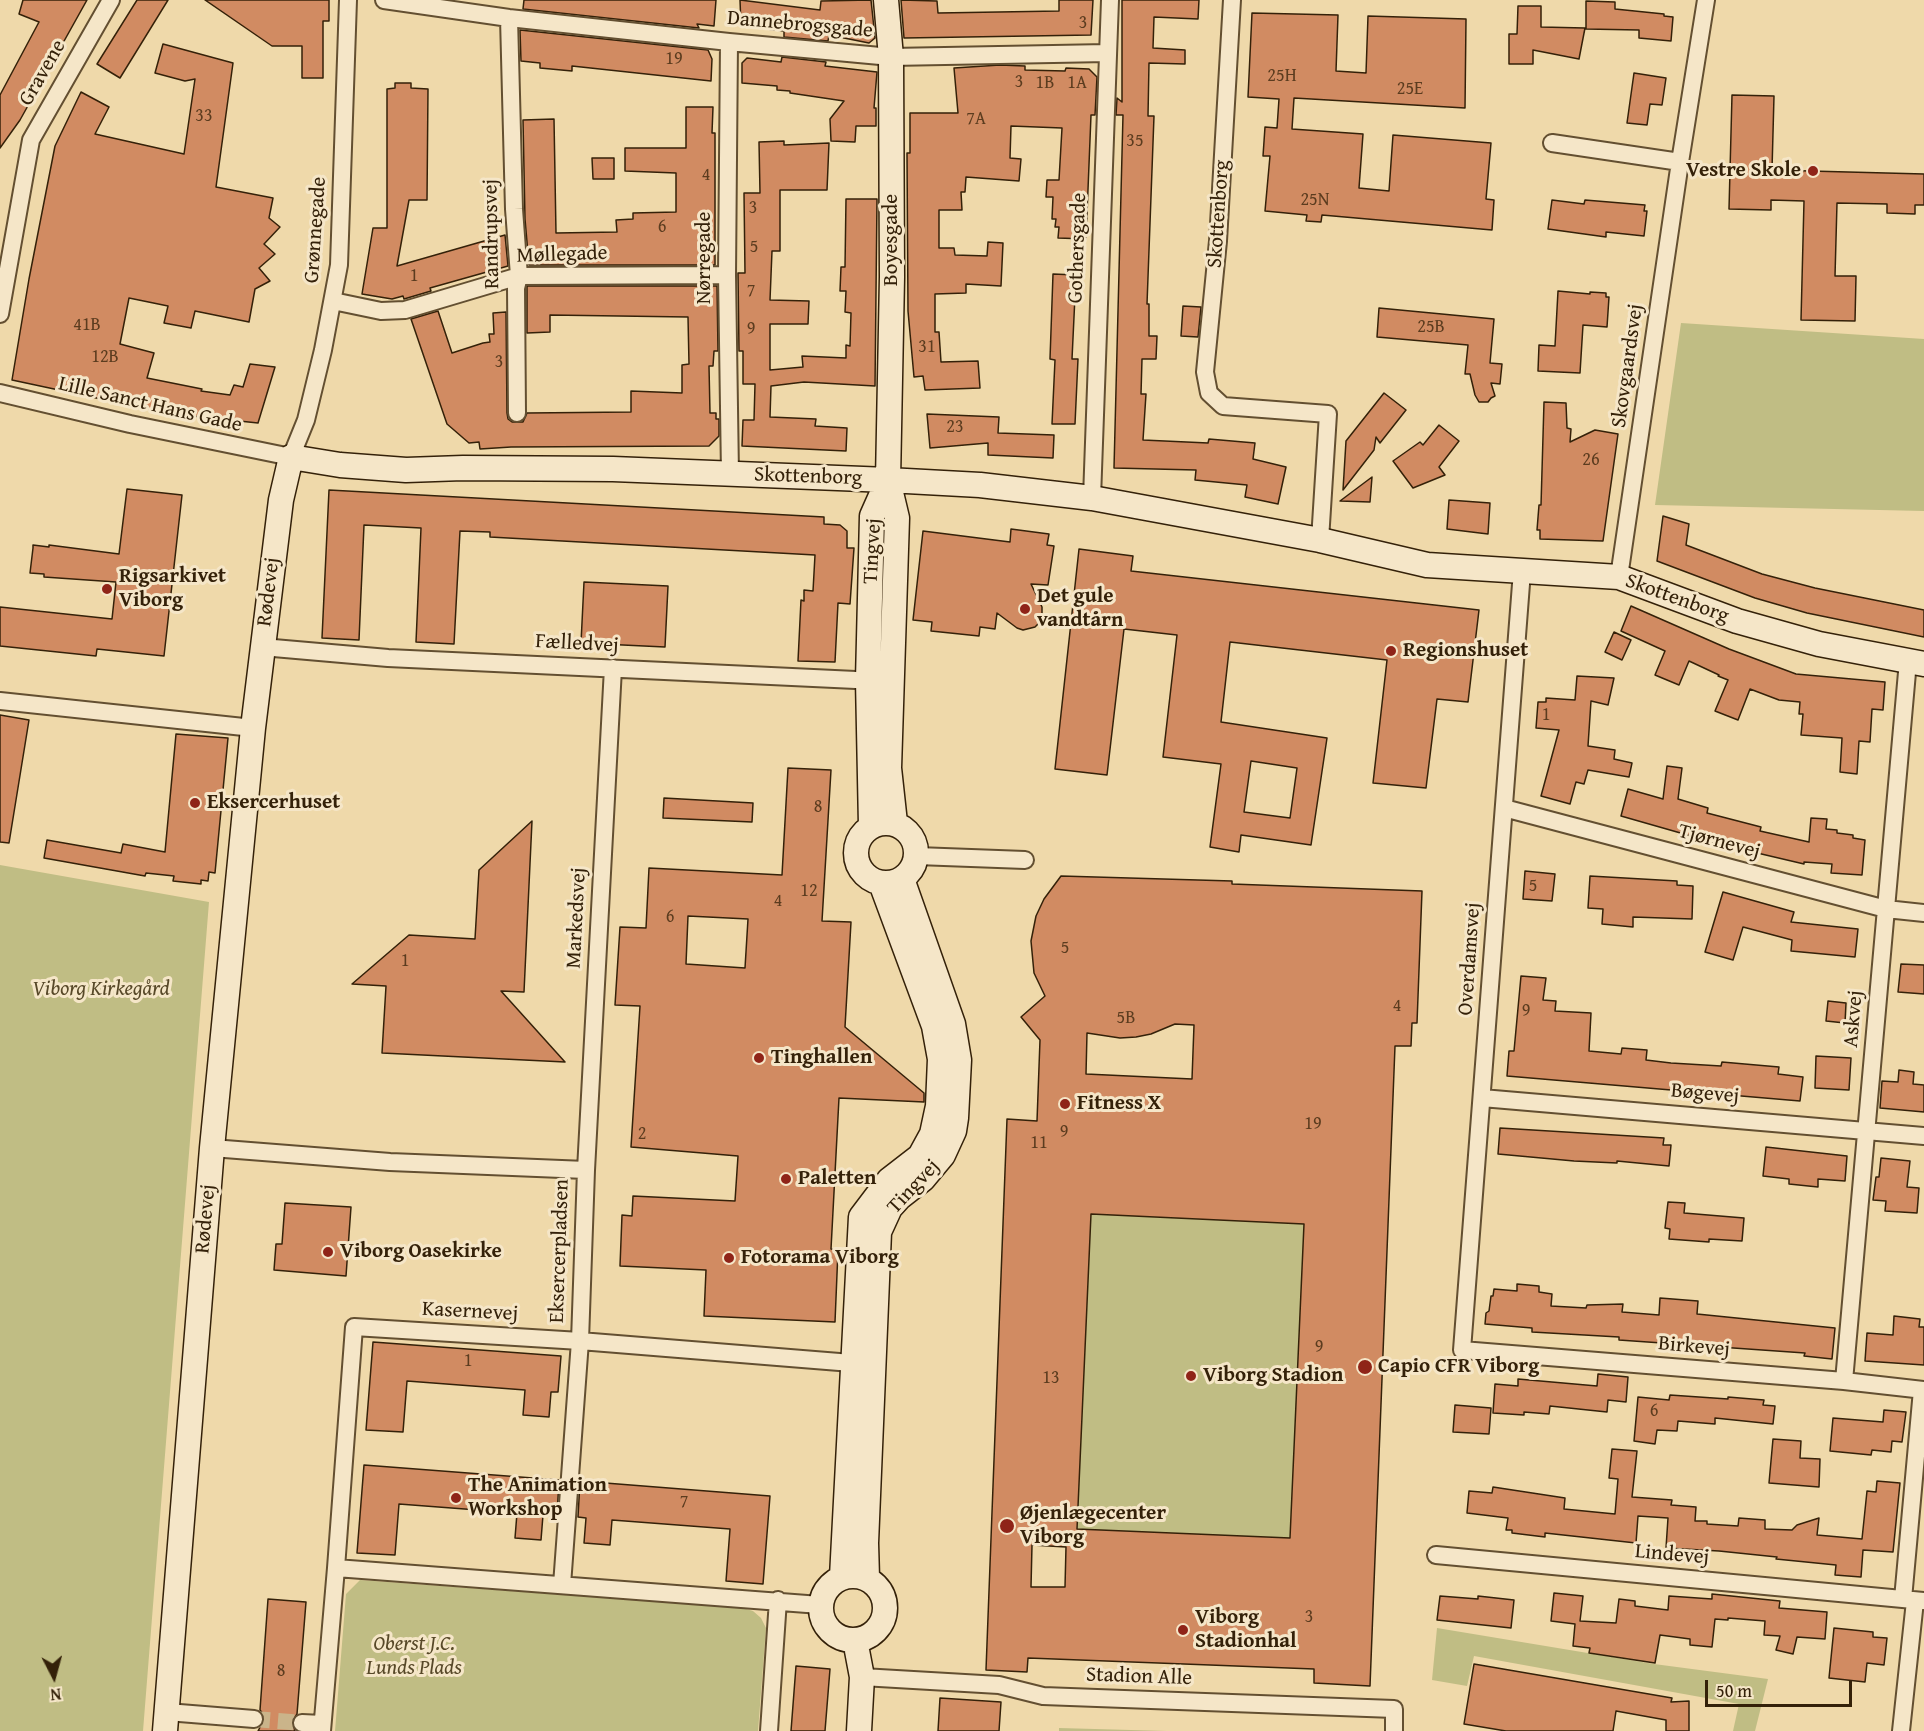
<!DOCTYPE html>
<meta charset="utf-8">
<style>
body{margin:0}
#map{position:relative;width:1924px;height:1731px;overflow:hidden;background:#efd9aa;font-family:"Gentium Book Plus",serif}
canvas{display:block}
.north{position:absolute;left:24px;top:1647px;width:60px;height:60px;-webkit-text-stroke:4px #f5e6c8;paint-order:stroke;rotate:174deg;font-size:16px;font-weight:700;line-height:24px;text-align:center;color:#342109}
.north::after{content:'';display:block;margin:auto;width:21px;height:27px;background:#342109;clip-path:polygon(50% 0,100% 100%,50% 72%,0 100%)}
.scale{position:absolute;left:1705px;top:1680px;width:147px;height:27px;box-sizing:border-box;border:3px solid #342109;border-top:0;padding-left:8px;font-size:18px;line-height:21px;white-space:nowrap;color:#342109;-webkit-text-stroke:4px #f5e6c8;paint-order:stroke}
</style>
<div id="map">
<canvas width="1924" height="1731"></canvas>
<div class="north">N</div>
<div class="scale">50 m</div>
</div>
<script>
const ctx = document.querySelector('canvas').getContext('2d');
ctx.lineJoin = 'round';
function paint(path, color) {
  ctx.fillStyle = color;
  ctx.fill(path, 'evenodd');
}
function strokePath(path, color, width, dash) {
  ctx.strokeStyle = color;
  ctx.lineWidth = width;
  ctx.lineCap = dash ? 'butt' : 'round';
  ctx.setLineDash(dash || []);
  ctx.stroke(path);
}
function label(font, color, halo, rows, align = 'center') {
  ctx.font = font + ' "Gentium Book Plus",serif';
  ctx.lineWidth = 6;
  ctx.setLineDash([]);
  ctx.textBaseline = 'middle';
  ctx.strokeStyle = halo;
  ctx.fillStyle = color;
  for (const [text, x, y, turn = 0] of rows) {
    ctx.save();
    ctx.translate(x, y);
    ctx.rotate((+turn || 0) * Math.PI / 180);
    ctx.textAlign = isNaN(turn) ? turn : align;
    if (halo) ctx.strokeText(text, 0, 0);
    ctx.fillText(text, 0, 0);
    ctx.restore();
  }
}
paint(new Path2D(`
 M1681,323L1924,339V511L1655,505Z
 M0,865L209,902L143,1731H0Z
 M1091,1214L1304,1224L1290,1538L1077,1529Z
 M360,1580L743,1608L753,1611L761,1618L766,1628L758,1731H335L346,1594Z
 M1437,1628L1654,1664L1768,1679L1755,1731H1733L1739,1704L1474,1656L1467,1686L1432,1680Z
 M1059,1728L1167,1731H1059Z`), '#c0bd84');
const building = new Path2D(`
 M23,0H87L20,120L0,148V95L39,22L19,14Z
 M137,0H168L120,78L97,64Z
 M205,0H329V21H323V78H302V46H272Z
 M524,0H716L714,26L697,24L699,28L523,9Z
 M740,0L820,10L821,1L871,0L875,38L869,43L829,35L828,41L784,37V31L741,26Z
 M901,0L937,1L938,13L1059,11V0H1093L1091,35L904,38Z
 M1122,0H1199L1198,19L1154,17L1153,48L1185,50V64L1149,63L1148,116H1154L1147,304H1149V336H1157L1156,359H1142L1141,394H1146L1143,440L1208,443L1209,439L1255,443L1253,459L1286,467L1278,504L1245,497L1247,485L1195,480L1196,470L1114,468L1123,115H1116L1117,98L1122,102Z
 M1586,1L1615,2V9L1664,14V16L1673,17L1671,41L1639,38V30L1586,29Z
 M1518,6H1541V27L1585,28L1579,59L1533,50V64H1509V34H1517Z
 M1252,13L1338,15L1336,71L1366,73L1368,16L1466,19L1465,108L1294,98L1292,129L1363,134L1359,188L1389,191L1393,135L1491,143L1486,199L1494,200L1492,230L1322,215L1321,222L1306,221L1307,215L1265,211L1270,156H1263L1265,127L1277,128L1279,99L1248,97Z
 M520,30L708,50L712,59L711,81L572,66V71L540,68V63L521,61Z
 M163,44L233,63L216,187L273,198L269,218L280,227L264,244L275,254L259,268L270,281L255,289L249,322L195,311L191,328L164,323L168,306L129,298L120,344L154,353L147,378L202,389L201,391L230,395L234,385L243,387L250,364L275,367L258,423L192,416L190,418L12,380L29,279L55,146L81,92L109,107L95,134L184,154L195,79L185,81L155,73Z
 M782,57L826,62L825,66L877,72L874,108H876V126H856L855,142L831,141L830,119L844,101L790,93V91L777,90V86L742,83V63L747,58L781,62Z
 M1000,65L1025,66V70L1065,71L1066,68L1089,69L1097,77L1095,115H1091L1086,239L1058,238L1059,227H1055L1056,219H1052L1053,197H1046L1047,180H1059L1062,128L1011,126L1010,158L1021,159L1019,181L966,177L965,192H961L962,210H939V248H954L955,255L987,256L988,242L1003,243L1001,286L966,284V293L935,294V332H939L941,362L978,361L980,388L925,390L923,376L914,377L908,311L907,153H910V113H958L954,68Z
 M1634,73L1666,78L1662,105L1650,104L1647,125L1627,123Z
 M395,83H411V88L428,89L427,200H409L397,266L505,235L508,266L430,288L431,291L404,299L403,296L392,299L362,294L373,228H387V89L395,88Z
 M1732,95L1774,96L1772,170L1924,174V205H1915V214L1887,213V204L1837,203L1835,276H1856L1855,321L1801,320L1804,201L1771,200V210L1729,209Z
 M686,107H713L712,133H715V265H529L525,219L523,120L554,119L556,233L617,232L616,220L633,219V213L676,212V173L625,171V148H686Z
 M784,141V145L829,143L827,190H780V251H772L770,300L809,301L808,324H770V370L803,367L802,356L846,358V345L850,346L851,313L845,312L846,291H840L841,267H845L846,199H877L875,386L804,382L771,386L770,417L816,419L815,426L847,428L846,451L742,446L743,420H754L755,384H743V351H739L738,273H745L744,193H760L759,142Z
 M592,158H614V179H593Z
 M1552,200L1584,204L1585,200L1645,205L1644,211H1647L1644,236L1606,232V237L1548,229Z
 M1053,274L1076,275L1072,359H1078L1075,424H1052L1055,360L1050,359Z
 M527,286H717L718,351H714L713,366H709L710,413H716V419H719V436L709,446L511,447L480,449L479,442L469,443L447,424L411,319L438,311L452,353L483,343L490,342L489,334H494L493,313L506,312L507,413L508,419L512,422H523L527,413L631,412V391L682,393V365L689,364L688,317L550,315V332L527,333Z
 M1558,291L1590,294V292L1606,293V297H1609L1607,327L1583,325L1580,373L1538,371L1539,345L1555,346Z
 M1183,306L1201,307L1198,337L1181,336Z
 M1379,308L1494,319L1490,363L1502,364L1500,384L1491,383L1495,396L1491,398L1488,402H1479L1475,395L1470,374H1465L1468,345L1377,337Z
 M1384,393L1406,410L1380,443L1376,437L1374,450L1343,490L1346,441Z
 M1544,402L1566,403L1567,428L1571,429L1570,442L1595,430L1618,434L1603,541L1540,539V530H1537L1539,505H1541Z
 M927,414L999,417L998,433L1054,435L1053,458L988,455V443L930,448Z
 M1439,425L1459,441L1439,467L1445,475L1413,488L1393,461L1420,442L1423,445Z
 M1372,477L1370,502L1340,501Z
 M127,489L182,495L164,656L97,649L96,656L0,646V607L112,619L116,582L44,577V574L30,573L33,548V545L49,547V545L119,554Z
 M329,490L824,517V524L840,525L847,531V548H854L850,604L838,603L835,662L798,661L801,600L804,601V590L813,591L815,555L490,537V532L460,531L454,644L416,642L421,528L364,525L359,640L322,638Z
 M1449,500L1490,503L1488,534L1447,529Z
 M1663,516L1689,524L1686,545L1762,574L1815,588L1924,610V637L1807,613L1755,598L1657,561Z
 M1011,529L1049,534L1047,545L1054,546L1048,585L1031,584L1042,607V618L1039,623L1035,627L1023,630L1017,628L997,613L995,629L980,627L979,636L931,631L932,622L913,620L923,531L1010,542Z
 M1079,549L1133,556L1131,571L1479,610L1468,702L1437,699L1426,788L1373,783L1387,660L1230,642L1221,722L1327,738L1311,845L1241,835L1239,852L1210,847L1221,764L1163,757L1177,635L1124,629L1107,775L1055,769ZM1251,761L1297,768L1290,818L1244,812Z
 M584,582L668,586L665,647L581,643Z
 M1631,606L1729,649L1796,674L1885,682L1883,710L1872,709L1870,742L1859,741L1857,774L1840,772L1842,738L1801,735L1803,714H1799L1800,702L1779,700L1750,689L1738,720L1715,711L1728,680L1718,676L1719,675L1689,661L1679,685L1655,675L1665,651L1621,631Z
 M1614,632L1631,640L1622,660L1605,652Z
 M1577,676L1614,678L1608,705L1591,701L1588,746L1615,750L1614,759L1632,763L1629,777L1588,770L1584,784L1576,782L1570,804L1541,796L1559,730L1536,728L1538,702H1546V698L1575,700Z
 M0,715L29,720L9,843L0,842Z
 M176,734L228,738L215,873L209,872L208,881L201,880V884L173,881L174,876L146,873L145,876L44,858L47,840L121,853L123,844L165,852Z
 M1667,766L1682,768L1678,799L1708,808L1707,813L1761,827L1760,831L1809,842L1811,818L1827,819L1826,829L1837,830V833L1853,835V838L1865,840L1862,875L1831,873L1832,864L1804,862V864L1719,844L1621,816L1628,789L1663,799Z
 M788,768L831,770L822,921L851,922L845,1027L924,1093V1102L839,1098L831,1249L838,1250L835,1322L704,1316L706,1270L620,1266L622,1215L632,1216L633,1196L735,1201L738,1156L631,1147L640,1006L615,1005L620,927L646,928L649,868L782,875ZM688,916L748,919L745,968L686,964Z
 M664,798L753,803L752,822L663,818Z
 M532,821L524,992L501,991L565,1062L382,1053L386,986L352,984L409,935L475,939L479,870Z
 M1525,871L1555,874L1552,901L1523,899Z
 M1061,876L1232,881V884L1422,891L1417,1023H1412L1411,1046H1395L1370,1686L1314,1683V1669L1028,1658L1027,1672L986,1670L1007,1119L1037,1121L1040,1040L1021,1017L1045,996L1034,973L1031,941L1036,916L1044,899ZM1175,1024L1194,1025L1192,1079L1086,1074L1087,1033L1120,1038L1136,1037L1151,1034ZM1091,1214L1304,1224L1290,1538L1077,1529ZM1032,1545L1066,1547L1065,1587H1031Z
 M1590,876L1677,881V885L1693,886L1692,919L1633,917V927L1602,924L1603,909L1588,908Z
 M1723,892L1794,912L1791,922L1858,929L1855,957L1791,951L1792,940L1743,927L1733,960L1705,952Z
 M1901,964L1924,965V994L1898,992Z
 M1521,976L1546,978L1543,1000L1556,1001L1555,1011L1591,1013L1589,1051L1621,1054L1622,1048L1647,1050L1646,1060L1671,1063L1721,1066L1722,1062L1779,1067L1778,1074L1803,1077L1800,1101L1507,1076L1509,1051H1514Z
 M1828,1001L1846,1003L1845,1023L1826,1021Z
 M1816,1056L1851,1058L1849,1090L1815,1088Z
 M1899,1070L1914,1072L1913,1084L1924,1085V1112L1880,1108L1882,1081L1898,1082Z
 M1500,1128L1664,1138L1663,1145H1671L1669,1166L1617,1161V1163L1574,1161L1498,1154Z
 M1766,1147L1847,1156L1845,1181L1818,1179V1187L1789,1184V1179L1763,1176Z
 M1881,1158L1910,1161L1907,1187L1919,1188L1917,1213L1885,1211L1886,1201L1873,1200L1876,1177H1879Z
 M1668,1202L1685,1203L1684,1213L1744,1218L1742,1241L1709,1239V1242L1669,1239L1670,1229L1665,1228Z
 M285,1203L351,1207L346,1276L274,1270L276,1244H282Z
 M1517,1284L1539,1286V1292L1552,1294L1551,1306L1586,1308L1587,1305L1623,1304L1622,1312L1659,1315L1660,1298L1698,1301L1697,1314L1835,1328L1832,1359L1804,1356L1805,1353L1619,1340V1337L1532,1332V1328L1485,1324L1486,1313L1489,1311L1491,1296H1493L1494,1289L1517,1291Z
 M1894,1316L1920,1319L1919,1327H1924V1365L1865,1361L1867,1333L1893,1335Z
 M373,1342L561,1356L558,1392H551L549,1417L523,1415L525,1390L407,1381L403,1432L366,1430Z
 M1598,1374L1628,1377L1626,1402L1608,1400L1607,1412L1550,1406L1549,1414L1524,1412V1415L1493,1413L1495,1384L1518,1386V1379L1597,1386Z
 M1670,1395L1728,1399V1397L1764,1400L1763,1405L1775,1406L1773,1424L1715,1418V1424L1678,1421L1677,1431L1657,1430L1655,1444L1634,1441L1638,1397L1669,1400Z
 M1455,1405L1491,1408L1489,1434L1453,1432Z
 M1884,1410L1906,1412L1902,1442L1892,1441L1891,1452L1872,1450L1871,1455L1830,1451L1833,1418L1883,1422Z
 M1773,1439L1801,1441L1800,1458L1820,1459L1819,1487L1769,1483Z
 M1612,1449L1637,1451L1632,1497L1672,1500L1671,1505L1696,1507L1695,1521H1707V1524L1738,1526L1739,1518L1765,1520V1529L1792,1530L1797,1525L1819,1518L1817,1535L1862,1539L1867,1491L1876,1492L1877,1481L1900,1483L1893,1552L1863,1550L1861,1577L1835,1575L1836,1565L1776,1559L1777,1557L1719,1551L1666,1548L1668,1518L1638,1516L1636,1543L1545,1533V1537L1512,1533V1530H1506L1508,1518L1467,1513L1469,1491L1492,1493L1493,1487L1565,1498L1564,1509L1615,1514L1618,1479L1609,1478Z
 M364,1465L559,1480L557,1516L543,1515L541,1540L515,1538L517,1513L399,1504L395,1555L357,1553Z
 M580,1481L770,1496L763,1584L726,1581L730,1529L612,1520L610,1545L584,1543L586,1518L578,1517Z
 M1554,1593L1583,1596L1580,1621L1616,1623L1619,1599L1635,1601V1606L1668,1610L1669,1596L1712,1599V1594L1780,1601L1779,1608L1827,1612L1825,1639L1797,1637L1793,1654L1776,1650L1780,1636L1764,1635L1765,1621L1728,1618V1620L1715,1619L1712,1647L1690,1645V1639L1660,1635L1655,1663L1589,1653L1590,1648L1573,1646L1575,1624L1551,1621Z
 M1440,1596L1478,1599V1596L1514,1600L1511,1628L1437,1620Z
 M268,1599L306,1602L297,1714L292,1722L295,1731H258L264,1720V1715L260,1710Z
 M1834,1628L1873,1632V1637L1887,1638L1884,1665L1867,1663L1865,1682L1829,1678Z
 M1474,1664L1672,1698L1671,1702L1689,1701V1731H1666V1720L1616,1711L1613,1731H1506L1464,1724Z
 M796,1666L830,1669L825,1731H791Z
 M940,1698L1001,1702L999,1731H938Z`);
paint(building, '#d18b62');
strokePath(building, '#342109', 1.5);
strokePath(new Path2D(`
 M254,1719L302,1723`), '#cab48a', 16, [16, 8]);
const street = new Path2D(`
 M384,0L509,18L729,42L891,57L1107,53
 M1232,0L1218,241L1205,372L1209,393L1223,406L1328,414L1320,540
 M509,18L514,209L519,276L516,288L517,413
 M729,42L727,275L730,474
 M1552,143L1680,162
 M333,301L381,311L405,310L519,276L727,275
 M0,314L31,140L111,0
 M0,393L130,424L291,457L306,420L323,350L339,265L348,0
 M1092,498L1110,0
 M1522,571L1462,1350L1844,1381L1924,1390
 M1619,577L1680,162L1706,0
 M262,647L388,658L877,681
 M613,668L586,1170L580,1341L864,1364
 M0,701L253,728
 M1504,808L1886,909L1924,913
 M917,856L1025,860
 M1482,1098L1924,1136
 M212,1148L390,1162L586,1170
 M1844,1381L1908,661
 M1436,1555L1924,1601
 M336,1568L820,1605
 M1903,1599L1922,1390
 M862,1677L999,1685L1043,1696L1394,1709V1731
 M167,1712L254,1719
 M302,1723L322,1724
 M322,1731L336,1568L354,1327L580,1341L562,1585
 M769,1731L778,1600
 M1901,1731L1915,1601`);
const secondary = new Path2D(`
 M886,0L891,57L892,277L888,480L897,518L889,768L895,823
 M856 853a30 30 0 1 1 60 0a30 30 0 1 1-60 0Z
 M871,826L868,680L872,516L888,480
 M821 1608a32 32 0 1 1 64 0a32 32 0 1 1-64 0Z
 M842,1577L861,1217L889,1180L920,1156L932,1134L938,1106L940,1059L934,1026L881,883
 M867,1578L866,1543L879,1232L890,1208L900,1197L923,1179L943,1155L954,1131L956,1118L959,1060L953,1024L902,879
 M855,1640L862,1677L859,1731
 M165,1731L212,1148L253,728L281,500L291,457L340,465L406,470L463,468L613,469L888,480L980,485L1092,498L1320,540L1427,565L1619,577L1737,621L1819,644L1924,664`);
strokePath(street, '#634f31', 20);
strokePath(secondary, '#342109', 27);
strokePath(street, '#f5e6c8', 16);
strokePath(secondary, '#f5e6c8', 24);
for (const [x, y, r, color] of [
 [1813,171,6,"#8f2418"],
 [107,589,6,"#8f2418"],
 [1025,609,6,"#8f2418"],
 [1391,651,6,"#8f2418"],
 [195,803,6,"#8f2418"],
 [759,1058,6,"#8f2418"],
 [1065,1104,6,"#8f2418"],
 [786,1179,6,"#8f2418"],
 [328,1252,6,"#8f2418"],
 [729,1258,6,"#8f2418"],
 [1365,1367,8,"#8f2418"],
 [1191,1376,6,"#8f2418"],
 [456,1498,6,"#8f2418"],
 [1007,1526,8,"#8f2418"],
 [1183,1630,6,"#8f2418"]
]) {
  const dot = new Path2D();
  dot.arc(x, y, r, 0, 2 * Math.PI);
  ctx.fillStyle = color;
  ctx.fill(dot);
  strokePath(dot, '#f5e6c8', 2);
}
label('18px', '#5b3c1f', null, [
 ["3",1083,23],
 ["19",674,59],
 ["25H",1282,76],
 ["3",1019,82],
 ["1B",1045,83],
 ["1A",1077,83],
 ["25E",1410,89],
 ["33",204,116],
 ["7A",976,119],
 ["35",1135,141],
 ["4",706,175],
 ["25N",1315,200],
 ["3",753,208],
 ["6",662,227],
 ["5",754,247],
 ["1",414,276],
 ["7",751,291],
 ["41B",87,325],
 ["25B",1431,327],
 ["9",751,329],
 ["31",927,347],
 ["12B",105,357],
 ["3",499,362],
 ["23",955,427],
 ["26",1591,460],
 ["1",1546,715],
 ["8",818,807],
 ["5",1533,886],
 ["12",809,891],
 ["4",778,901],
 ["6",670,917],
 ["5",1065,948],
 ["1",405,961],
 ["4",1397,1006],
 ["9",1526,1011],
 ["5B",1126,1018],
 ["19",1313,1124],
 ["9",1064,1132],
 ["2",642,1134],
 ["11",1039,1143],
 ["9",1319,1347],
 ["1",468,1361],
 ["13",1051,1378],
 ["6",1654,1411],
 ["7",684,1502],
 ["3",1309,1617],
 ["8",281,1671]
]);
label('21px', '#342109', '#f5e6c8', [
 ["Dannebrogsgade",800,25,5],
 ["Gravene",43,73,-60],
 ["Skottenborg",1219,214,-86],
 ["Grønnegade",316,230,-86],
 ["Randrupsvej",492,234,-91],
 ["Boyesgade",892,240,-90],
 ["Gothersgade",1078,248,-88],
 ["Møllegade",562,255,-2],
 ["Nørregade",705,258,-90],
 ["Skovgaardsvej",1628,366,-82],
 ["Lille Sanct Hans Gade",150,405,13],
 ["Skottenborg",808,477,2],
 ["Tingvej",873,551,-87],
 ["Rødevej",269,592,-83],
 ["Skottenborg",1677,599,20],
 ["Fælledvej",577,644,3],
 ["Tjørnevej",1719,842,15],
 ["Markedsvej",577,918,-87],
 ["Overdamsvej",1470,959,-86],
 ["Askvej",1854,1019,-85],
 ["Bøgevej",1705,1094,5],
 ["Tingvej",914,1187,-47],
 ["Rødevej",206,1219,-85],
 ["Eksercerpladsen",560,1251,-88],
 ["Kasernevej",470,1312,3],
 ["Birkevej",1694,1347,5],
 ["Lindevej",1672,1555,5],
 ["Stadion Alle",1139,1677,2]
]);
label('bold 21px', '#342109', '#f5e6c8', [
 ["Vestre Skole",1801,171,"right"],
 ["Rigsarkivet",119,577],
 ["Viborg",119,601],
 ["Det gule",1037,597],
 ["vandtårn",1037,621],
 ["Regionshuset",1403,651],
 ["Eksercerhuset",207,803],
 ["Tinghallen",771,1058],
 ["Fitness X",1077,1104],
 ["Paletten",798,1179],
 ["Viborg Oasekirke",340,1252],
 ["Fotorama Viborg",741,1258],
 ["Capio CFR Viborg",1378,1367],
 ["Viborg Stadion",1203,1376],
 ["The Animation",468,1486],
 ["Workshop",468,1510],
 ["Øjenlægecenter",1020,1514],
 ["Viborg",1020,1538],
 ["Viborg",1195,1618],
 ["Stadionhal",1195,1642]
], 'left');
label('italic 21px', '#574828', '#f5e6c8', [
 ["Viborg Kirkegård",101,990],
 ["Oberst J.C.",414,1645],
 ["Lunds Plads",414,1669]
]);
</script>
